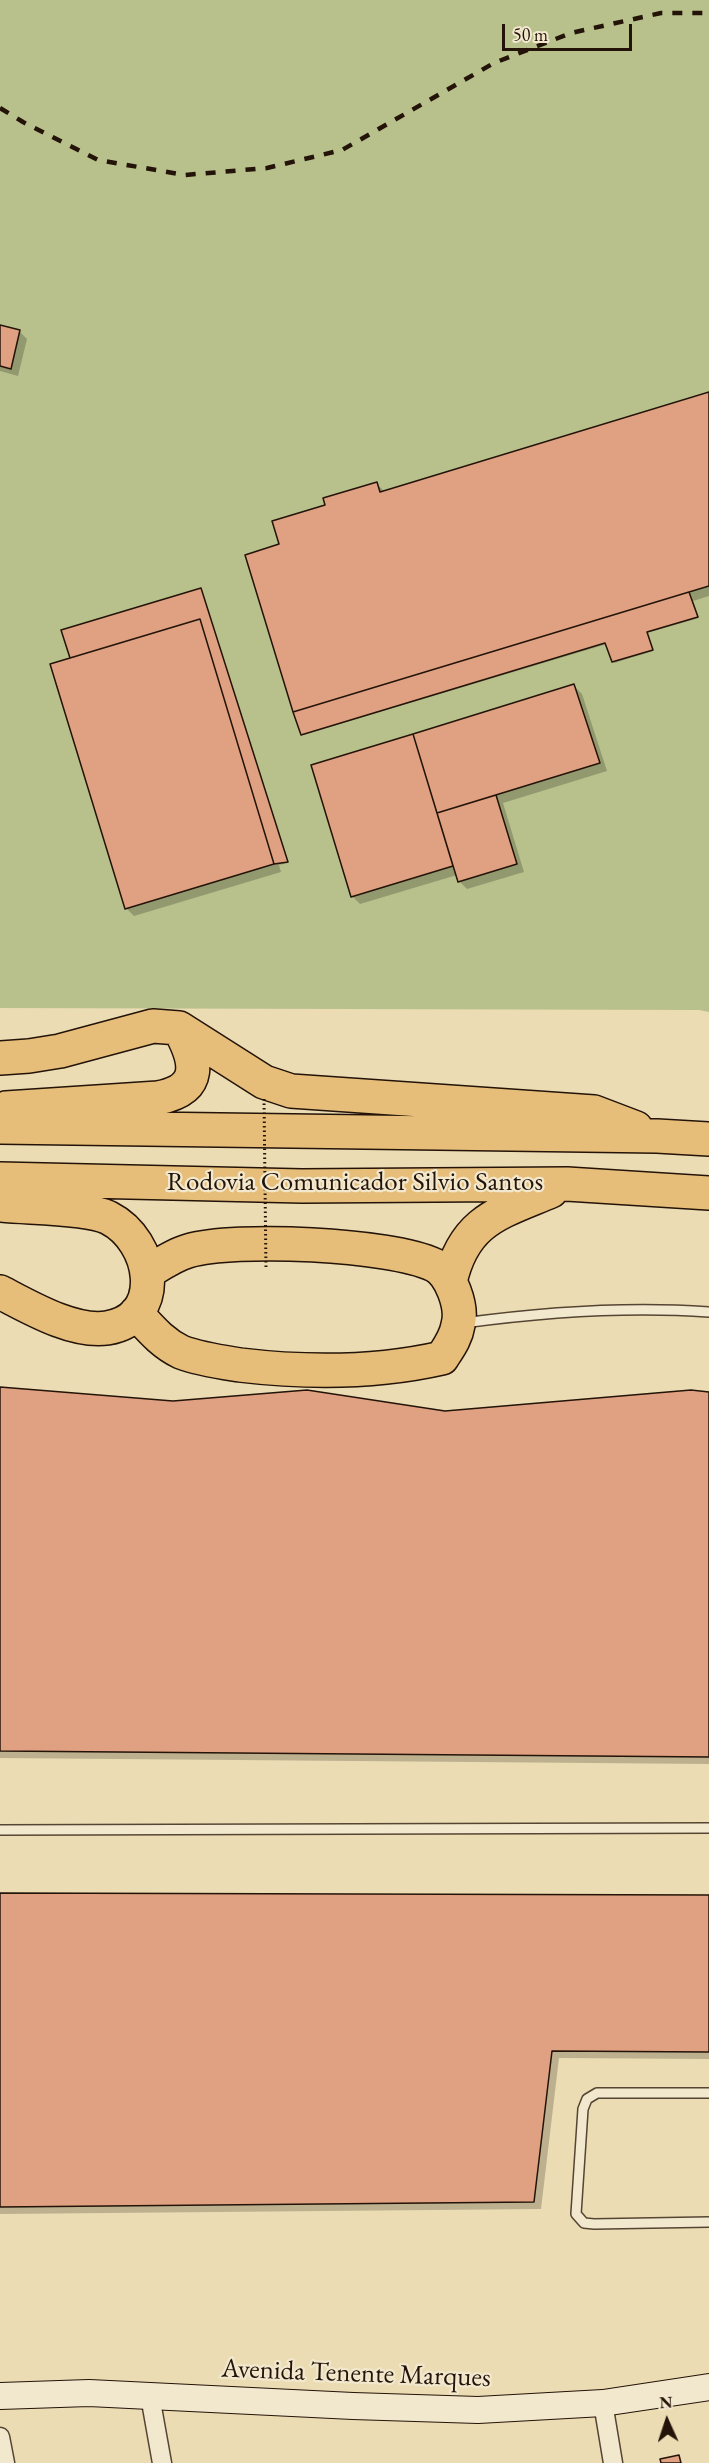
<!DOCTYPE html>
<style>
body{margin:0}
#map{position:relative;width:709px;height:2463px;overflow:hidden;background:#ebdcb3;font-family:"EB Garamond",serif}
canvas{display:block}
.north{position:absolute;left:637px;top:2391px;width:60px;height:60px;-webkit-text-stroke:4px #f2e8ce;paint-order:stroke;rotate:357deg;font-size:16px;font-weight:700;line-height:24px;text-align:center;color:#231308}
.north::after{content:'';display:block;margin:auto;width:21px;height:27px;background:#231308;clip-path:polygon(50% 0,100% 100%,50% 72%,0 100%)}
.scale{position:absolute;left:502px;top:24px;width:130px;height:27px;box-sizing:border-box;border:3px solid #231308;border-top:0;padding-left:8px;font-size:18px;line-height:21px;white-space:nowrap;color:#231308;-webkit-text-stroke:4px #f2e8ce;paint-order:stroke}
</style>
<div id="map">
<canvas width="709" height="2463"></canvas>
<div class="north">N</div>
<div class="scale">50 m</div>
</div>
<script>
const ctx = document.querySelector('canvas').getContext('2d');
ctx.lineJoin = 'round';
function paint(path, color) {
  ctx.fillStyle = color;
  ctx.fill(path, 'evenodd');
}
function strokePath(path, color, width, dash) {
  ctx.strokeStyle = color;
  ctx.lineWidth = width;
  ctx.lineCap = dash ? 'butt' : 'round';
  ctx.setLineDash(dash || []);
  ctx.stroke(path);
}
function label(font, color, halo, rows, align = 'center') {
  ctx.font = font + ' "EB Garamond",serif';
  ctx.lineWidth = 4.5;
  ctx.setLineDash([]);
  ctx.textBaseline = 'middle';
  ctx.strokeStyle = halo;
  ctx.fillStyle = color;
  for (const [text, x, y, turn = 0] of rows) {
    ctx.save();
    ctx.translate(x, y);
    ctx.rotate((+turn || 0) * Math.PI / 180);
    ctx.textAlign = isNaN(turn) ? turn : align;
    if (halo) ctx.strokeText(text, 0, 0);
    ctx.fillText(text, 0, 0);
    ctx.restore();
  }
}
paint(new Path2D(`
 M0,0H709V1012L699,1010L0,1008Z`), '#b8c08b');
paint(new Path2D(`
 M0,327L19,331L27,339L18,376L0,371Z
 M709,393V596L693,601L699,618L647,633L653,651L614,663L607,644L303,735L302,734L281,545L327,506L376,483L385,492Z
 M202,591L288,863L279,865L281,872L134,916L126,908L72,659L63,631Z
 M574,686L582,694L607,771L503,803L524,872L467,889L459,881L457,875L360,904L352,896L313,766Z
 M0,1388L173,1403L445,1412L709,1394V1764L0,1758Z
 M0,1895L709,1897V2059L559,2058L541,2209L0,2214Z`), '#0003');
const building = new Path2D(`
 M0,325L20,330L11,369L0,366Z
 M709,392V586L293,712L245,555L279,544L272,521L325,505L323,498L377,482L380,492Z
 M201,588L288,862L274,864L200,619L70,658L61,630Z
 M689,592L698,617L647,632L653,650L612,662L605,643L301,735L293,712Z
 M200,619L274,864L125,909L50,664Z
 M574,684L600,763L437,813L413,734Z
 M413,734L453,866L351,897L311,765Z
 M496,795L517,864L458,882L437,813Z
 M0,1387L173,1401L307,1390L445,1411L691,1390L709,1392V1757L0,1751Z
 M0,1893L709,1895V2052L552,2051L534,2202L0,2207Z
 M679,2455L681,2463H661L660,2459Z`);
paint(building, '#dfa181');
strokePath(building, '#231308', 1.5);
const lane = new Path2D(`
 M463,1323C544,1312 628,1306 709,1312
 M0,1830L709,1828
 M709,2093H597L587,2099L583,2109L576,2214L584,2223L594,2224L709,2222`);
const street = new Path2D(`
 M150,2396L162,2463
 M603,2403L613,2463
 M0,2437L5,2463`);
const secondary = new Path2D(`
 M0,2396L89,2393L353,2406L478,2410L603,2403L709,2387`);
const highway = new Path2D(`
 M0,1058L29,1056L60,1051L153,1026L179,1028L264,1082L291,1091L594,1112L636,1128
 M6,1108L158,1098C204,1089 197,1061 179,1028
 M0,1127L657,1136L709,1139
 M0,1179L302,1186L567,1184L709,1193
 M0,1205C27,1208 88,1207 109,1218C154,1241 167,1318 107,1328C73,1333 29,1307 0,1292
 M450,1282C464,1220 499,1213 551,1191
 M136,1313C150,1328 162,1343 181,1352C199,1359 221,1362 240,1365C307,1373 376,1373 442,1358C449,1347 456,1338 458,1325C463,1307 451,1273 434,1265C390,1244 235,1237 188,1251C174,1255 161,1264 148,1272`);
strokePath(lane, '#554533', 12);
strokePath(street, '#554533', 21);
strokePath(secondary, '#231308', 28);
strokePath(highway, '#231308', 36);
strokePath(lane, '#f2e8ce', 9);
strokePath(street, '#f2e8ce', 18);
strokePath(secondary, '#f2e8ce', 26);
strokePath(highway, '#e6be7a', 33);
strokePath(new Path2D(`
 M0,108L23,122L98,160L185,175L267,168L342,150L494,63L571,33L661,13H709`), '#231308', 4.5, [10, 10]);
strokePath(new Path2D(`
 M264,1099L266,1270`), '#231308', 3, [1.5, 3]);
label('27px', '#231308', '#f2e8ce', [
 ["Rodovia Comunicador Silvio Santos",355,1183],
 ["Avenida Tenente Marques",356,2374,2]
]);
</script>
